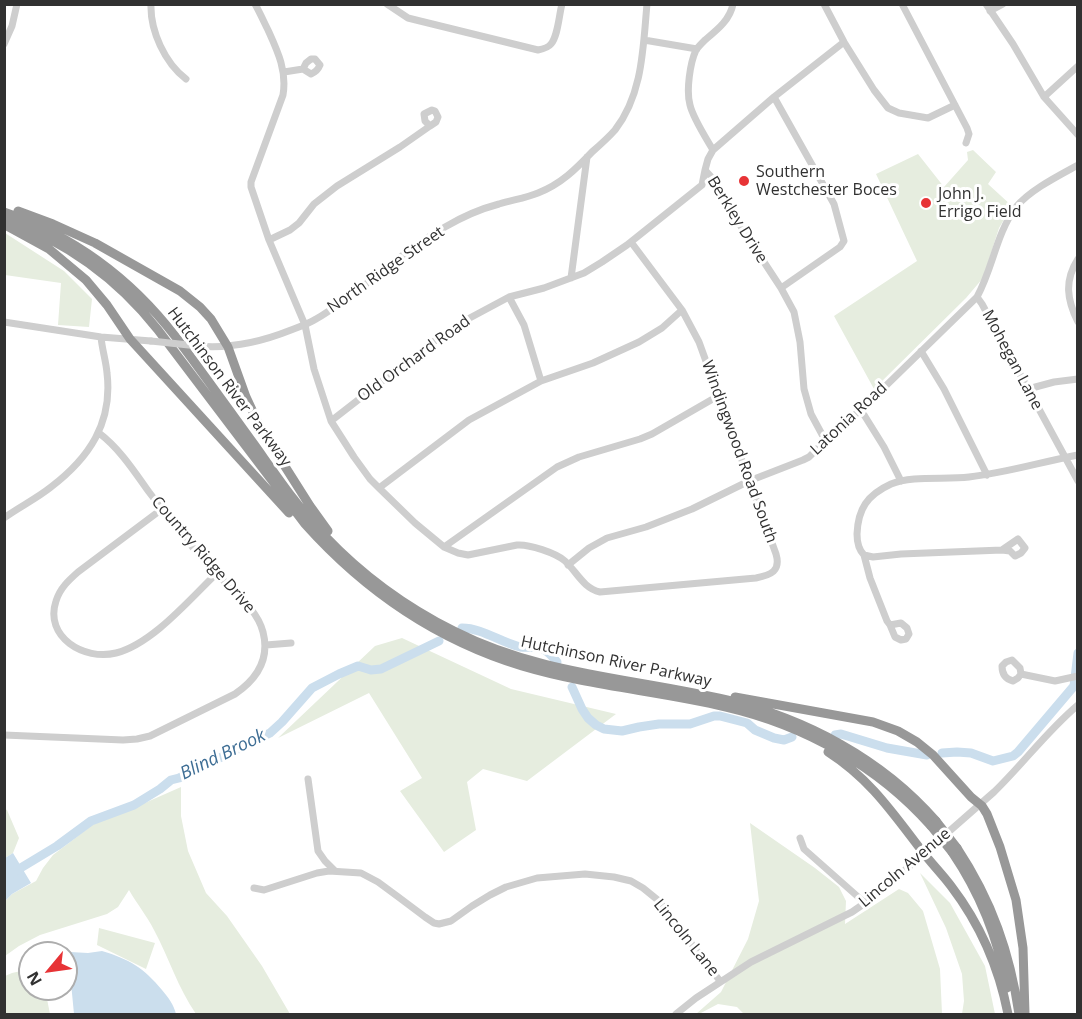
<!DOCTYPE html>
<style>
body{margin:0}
#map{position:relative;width:1082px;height:1019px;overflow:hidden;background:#fff;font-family:"Open Sans",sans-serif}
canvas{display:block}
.frame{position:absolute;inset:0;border:6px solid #313131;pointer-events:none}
.north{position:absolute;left:18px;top:941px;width:60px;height:60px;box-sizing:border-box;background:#fff;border:2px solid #adadad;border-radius:50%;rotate:241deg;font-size:16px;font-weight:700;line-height:24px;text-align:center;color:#313131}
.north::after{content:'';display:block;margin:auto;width:21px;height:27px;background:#e73336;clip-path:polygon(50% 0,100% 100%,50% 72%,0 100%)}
</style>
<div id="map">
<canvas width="1082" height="1019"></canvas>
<div class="frame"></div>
<div class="north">N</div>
</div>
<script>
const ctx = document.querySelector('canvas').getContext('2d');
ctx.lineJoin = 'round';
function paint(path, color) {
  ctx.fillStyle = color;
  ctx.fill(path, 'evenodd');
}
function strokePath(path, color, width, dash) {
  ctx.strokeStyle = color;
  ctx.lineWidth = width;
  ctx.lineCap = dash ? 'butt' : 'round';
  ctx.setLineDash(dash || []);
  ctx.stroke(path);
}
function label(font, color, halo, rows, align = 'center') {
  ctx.font = font + ' "Open Sans",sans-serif';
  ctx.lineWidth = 6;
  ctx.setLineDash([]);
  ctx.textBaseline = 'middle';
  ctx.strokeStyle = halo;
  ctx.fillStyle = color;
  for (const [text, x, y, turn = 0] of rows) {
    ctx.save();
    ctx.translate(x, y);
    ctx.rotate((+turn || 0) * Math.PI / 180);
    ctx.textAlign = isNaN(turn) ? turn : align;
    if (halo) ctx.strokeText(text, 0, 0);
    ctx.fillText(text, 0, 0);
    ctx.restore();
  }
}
paint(new Path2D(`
 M973,150L996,172L988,184L1012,206L999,228L983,278L966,298L874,389L834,316L917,261L876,174L918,154L944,187L968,160L967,152Z
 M5,233L64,271L92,299L89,327L58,325L61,283L5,275Z
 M402,638L511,689L616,714L527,781L483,769L467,782L476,830L444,852L400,791L422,778L369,693L278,738L375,646Z
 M181,787V816L188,851L206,893L227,916L262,966L290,1014H196C178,988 169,958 154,930C147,916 137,904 129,890L118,907L107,914L40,935L19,946L5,956V901L12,894L36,881L43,868L53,855L95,823L113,817Z
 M5,809L7,810L19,838L13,853L5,858Z
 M750,823L815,868L839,887L846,901L845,924L899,889L908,893L923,911L940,969L942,1014H744L737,1007L718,1004L699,1014H696L721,992L748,939L759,901Z
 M920,873L950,903L985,966L995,1014H962L964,1001L962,974L946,928Z
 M99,928L155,943L146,969L97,945Z
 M30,969V989H45L50,1014H5V976L12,973Z`), '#e6eddf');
paint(new Path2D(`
 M13,853L31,883L12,894L5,901V858Z
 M102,951C129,959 144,968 162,990C168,997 174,1005 176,1014H74L71,983L66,981V955L70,952L88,953Z`), '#cbdeed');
strokePath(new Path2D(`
 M462,628C482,628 500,642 520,647C528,648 535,646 543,649C549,652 553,657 557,662
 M572,687L582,709L588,718L596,725L604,729L622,731L639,727L659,724H690L714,716H720L747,723L755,730L774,738L784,740L792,737
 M835,735L841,734L887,748L927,755
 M942,753L957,752L971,753L993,761L1013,756L1018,752L1074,686L1078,653
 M4,878L57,846L91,821L134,805L160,789L171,780L179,778L270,733L282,722L312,688L339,674L358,666L371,670L381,669L439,641`), '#cbdeed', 9);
strokePath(new Path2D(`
 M151,4C150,31 165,63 186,79
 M255,4C260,13 264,22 268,30C278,52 287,71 283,95L251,182V187L269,240L305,325L314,369L331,421L354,457L370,479L379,488L415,523L444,547L458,553L468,555L517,545C529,544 556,553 565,561C577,572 583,588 600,592L756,578C771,575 781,571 776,554L699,342L682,310L631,242
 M387,4L408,18L416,20L538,50C543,49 548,48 551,44C558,36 559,15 562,4
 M733,4C730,20 717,30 705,40C702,43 698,47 696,50C690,63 686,91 690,105C693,118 706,138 713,150L708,159L705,170L715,181L743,230L781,288L794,312L800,342L804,389L811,414L825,440
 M824,4L844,42L874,90L888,108L899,113L928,118L955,105
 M902,4L967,128L969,134L966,143
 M986,4L1013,44L1044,97L1078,135
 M990,11L1003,4
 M644,40L697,49
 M4,44L12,26L17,4
 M311,59H315L320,65C318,70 316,72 311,74L303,69L306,63Z
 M284,72L303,69
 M774,97L834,204L844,241L840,247L781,288
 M1044,97L1078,66
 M432,110L435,111L438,117L436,122L430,126L425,121L424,114Z
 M713,150L774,97L844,42
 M269,240L290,230L299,223L314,204L337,186L400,147L430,126
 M1078,259C1064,281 1067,300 1078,322
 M571,278L587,157
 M509,297L524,325L541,381
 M977,297L982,304L1078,481
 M4,322L101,337L151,341
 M198,346C231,349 261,342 291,330C299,327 308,324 316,319C362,292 399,253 445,227C462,217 480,209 499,204C512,200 526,198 538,193C561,184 576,169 592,152C600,145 608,138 615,130C643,94 643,47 647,4
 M921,351L944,389L987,475
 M1028,389L1054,382L1078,379
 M861,410L884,447L901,481
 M331,421L430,344L466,320L509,297L544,288L584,273L602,262L627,245L702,185L705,170
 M379,488L469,420L541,381L593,363L639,342L662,328L682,310
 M162,509L78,572C69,580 60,588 56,601C44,637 84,661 116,653C152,644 189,600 216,574
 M4,518C19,507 36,499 51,487C89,458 113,423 107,373C106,361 102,349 101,337
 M444,547L557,467L579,457L640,439L652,434L718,396
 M864,555L873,557L901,554L1002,550L1018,539L1025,548L1021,553L1015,556L1010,551L1002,550
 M568,565L589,548L607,538L646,527L692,509L749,481L803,460L809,457L840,426L861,410L977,297C993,268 996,234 1016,207C1030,190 1058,176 1078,165
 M890,625L895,637L901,640L906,639L909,634L907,628L901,623L890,625L887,621L870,578L864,555C858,549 857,542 857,534C858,509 867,495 891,484C912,475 946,480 969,477C1006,473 1041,462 1078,455
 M266,645L291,643
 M1012,660L1020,668L1021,674L1018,678L1013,681C1005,679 1002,674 1002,666L1006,662Z
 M1021,674L1055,681L1078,676
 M4,735L123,740L137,739L150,736L235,694C257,679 270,659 263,632C257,609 235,593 219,576C193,550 171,521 149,492C134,471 120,449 99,433
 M308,779L318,851L325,861L335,871
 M800,838L804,849L865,903
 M254,888L264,890L317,873L329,871L361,873L378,882L397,896L425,917L434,923L439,924L451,921L472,906L490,895L506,887L537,878L585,874L614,877L631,881L643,888L659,901L720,981
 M676,1014L696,998L751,962L852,912L865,903L888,885L994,792C1023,764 1047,731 1078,705`), '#cecece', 7);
strokePath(new Path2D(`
 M18,211L53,224L95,243L180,291L200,307L211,319L228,347L246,397L260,427L310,506L328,531
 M4,212C73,236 131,279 175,336C203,373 229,410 256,447C278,478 299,509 325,536C362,575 406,607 454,631C540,675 634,678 727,700C806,719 882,759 936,821
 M4,219C65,241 118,279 158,330L305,524C364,590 437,640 522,666C589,686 659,691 726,707C804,725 878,766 931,826
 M7,226L49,249L86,280L107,305L130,339L289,513
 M735,697L873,722L898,731L917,742L933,755L971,797L982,806L987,814L1000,847L1016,900L1023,948L1025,1014
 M828,752C870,779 892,812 922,851C931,863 942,874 951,886C980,924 999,968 1008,1014
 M957,848C992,901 1010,953 1019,1014
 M952,852C980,893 998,938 1007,988`), '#989898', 9);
strokePath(new Path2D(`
 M151,341L198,346`), '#cecece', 7);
strokePath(new Path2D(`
 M936,821L957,848
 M931,826L952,852`), '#989898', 9);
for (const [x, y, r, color] of [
 [744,181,6,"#e73336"],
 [926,203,6,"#e73336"]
]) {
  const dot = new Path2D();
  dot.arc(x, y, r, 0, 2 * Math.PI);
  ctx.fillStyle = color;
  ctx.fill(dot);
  strokePath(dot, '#fff', 2);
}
label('16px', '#313131', '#fff', [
 ["Southern",756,172],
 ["Westchester Boces",756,190],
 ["John J.",938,194],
 ["Errigo Field",938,212]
], 'left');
label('16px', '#313131', '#fff', [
 ["Berkley Drive",737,220,58],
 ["North Ridge Street",386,270,-35],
 ["Old Orchard Road",414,359,-36],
 ["Mohegan Lane",1012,360,62],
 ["Hutchinson River Parkway",229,387,53],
 ["Latonia Road",849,419,-43],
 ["Windingwood Road South",739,452,70],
 ["Country Ridge Drive",203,555,49],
 ["Hutchinson River Parkway",616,662,12],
 ["Lincoln Avenue",905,868,-40],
 ["Lincoln Lane",686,938,51]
]);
label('italic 18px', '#3d6d94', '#fff', [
 ["Blind Brook",223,755,-26]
]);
</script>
